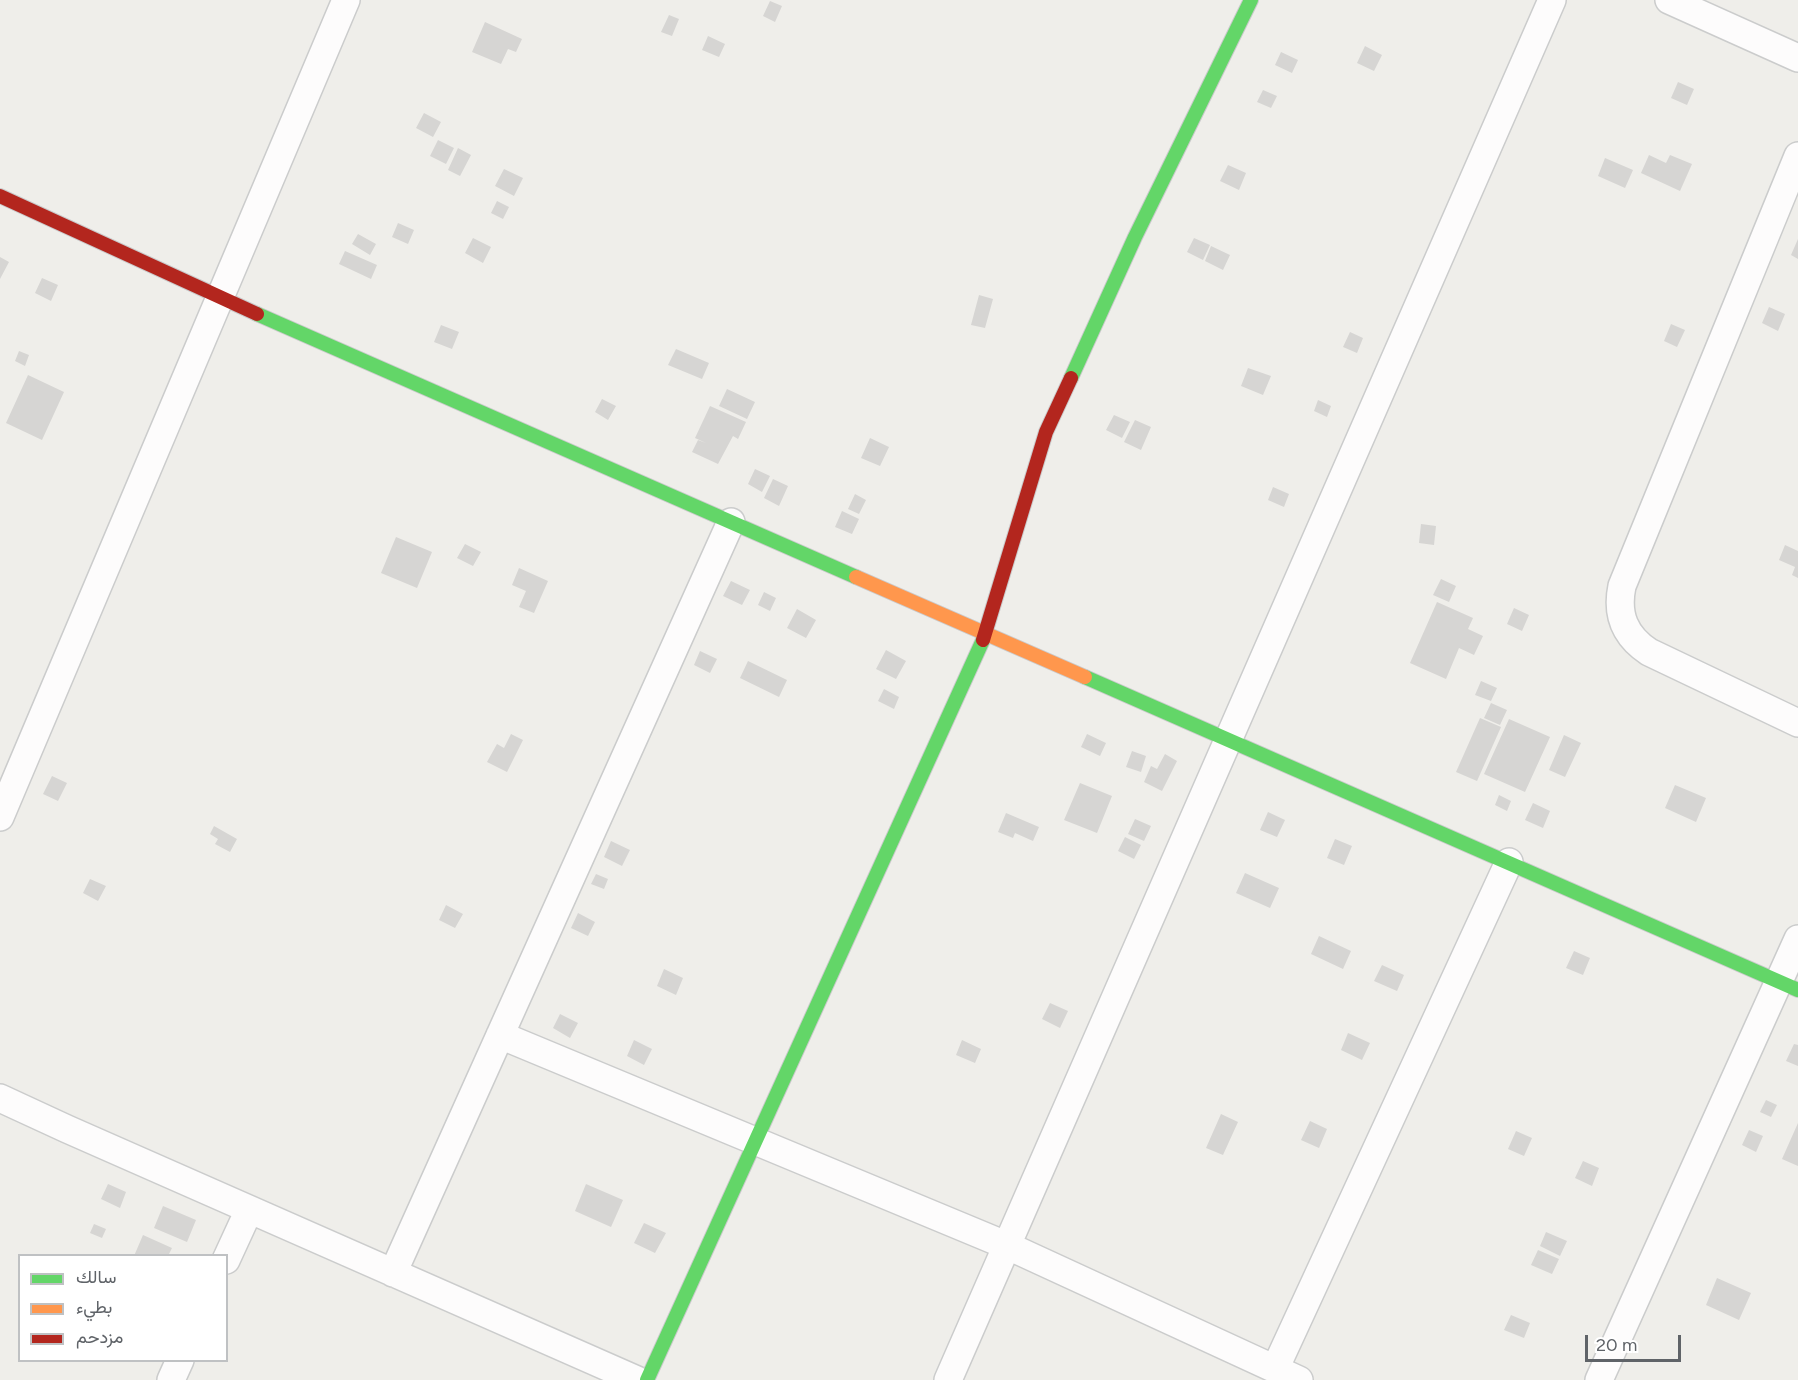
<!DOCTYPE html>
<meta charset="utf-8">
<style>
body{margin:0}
#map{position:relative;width:1798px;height:1380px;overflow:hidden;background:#efeeea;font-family:Figtree,Vazirmatn,sans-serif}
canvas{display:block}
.legend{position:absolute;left:18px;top:1254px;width:210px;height:108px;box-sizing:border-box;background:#fff;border:2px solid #bfc1c3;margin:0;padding:8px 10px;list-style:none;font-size:18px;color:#5f6368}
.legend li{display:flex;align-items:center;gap:12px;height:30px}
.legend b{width:30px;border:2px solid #bfc1c3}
.scale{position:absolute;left:1585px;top:1335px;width:96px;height:27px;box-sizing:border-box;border:3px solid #5f6368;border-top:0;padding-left:8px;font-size:18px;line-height:21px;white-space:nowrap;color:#5f6368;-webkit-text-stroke:4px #fff;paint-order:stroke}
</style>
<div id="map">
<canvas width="1798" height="1380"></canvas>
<ul class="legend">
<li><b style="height:8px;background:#63d668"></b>سالك</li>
<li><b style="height:8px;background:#ff974d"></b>بطيء</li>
<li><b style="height:8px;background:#b3261e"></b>مزدحم</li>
</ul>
<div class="scale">20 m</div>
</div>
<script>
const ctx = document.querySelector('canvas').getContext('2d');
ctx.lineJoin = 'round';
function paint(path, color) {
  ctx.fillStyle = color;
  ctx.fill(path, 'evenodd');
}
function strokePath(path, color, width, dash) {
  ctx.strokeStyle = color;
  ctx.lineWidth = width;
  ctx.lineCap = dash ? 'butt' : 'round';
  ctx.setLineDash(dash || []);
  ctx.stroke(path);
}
paint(new Path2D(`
 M770,1L782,6L775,22L763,16Z
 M669,15L679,19L672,36L661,32Z
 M485,22L522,39L516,52L508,49L501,64L472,52Z
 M708,36L725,44L719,57L702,50Z
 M1365,46L1382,55L1374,71L1357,63Z
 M1281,52L1298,60L1292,73L1275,65Z
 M1678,82L1694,89L1687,105L1671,98Z
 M1263,90L1277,96L1271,108L1257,102Z
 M424,113L441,122L433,137L416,128Z
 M438,140L454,148L446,164L430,156Z
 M458,148L471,155L460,176L448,170Z
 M1649,155L1666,163L1670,155L1692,164L1680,191L1641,173Z
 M1605,158L1633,170L1625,188L1598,176Z
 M1228,165L1246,173L1239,190L1220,181Z
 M504,169L523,178L514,196L495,186Z
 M497,201L509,207L503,219L491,213Z
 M398,223L414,230L408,244L392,237Z
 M358,234L376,244L370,255L352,244Z
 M473,238L491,247L483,263L465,253Z
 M1194,238L1210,245L1203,260L1187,252Z
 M1798,239V259L1791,255Z
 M1211,246L1230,255L1223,270L1205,261Z
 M345,251L377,265L371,279L339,264Z
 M0,257L9,262L0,279Z
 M42,278L58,285L51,301L35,293Z
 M979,295L993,299L985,328L971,325Z
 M1769,307L1785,314L1778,331L1762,323Z
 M1671,324L1685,330L1677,347L1664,341Z
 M441,325L459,332L452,349L434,342Z
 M1350,332L1363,338L1357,353L1343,347Z
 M676,349L709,363L702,379L668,365Z
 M19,351L29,355L25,366L15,361Z
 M1248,368L1271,376L1263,395L1241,386Z
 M28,375L64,392L42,440L6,423Z
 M727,389L755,402L747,419L719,406Z
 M602,399L616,406L608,420L595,412Z
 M1318,400L1331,406L1327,417L1314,411Z
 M710,406L746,422L738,439L733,436L718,464L692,452L698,440L706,443L695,438Z
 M1114,415L1130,422L1122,438L1106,430Z
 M1135,420L1151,427L1141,450L1124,442Z
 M870,438L889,447L880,466L861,458Z
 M755,469L770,476L762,492L748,484Z
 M773,479L788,486L779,506L764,498Z
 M1273,487L1289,494L1284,507L1268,500Z
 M855,494L866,500L859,514L848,509Z
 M842,511L859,519L852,534L835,527Z
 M1421,524L1436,526L1434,545L1419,543Z
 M396,537L432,552L417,588L381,573Z
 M465,544L481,552L473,566L457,558Z
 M1785,545L1798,551V578L1792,575L1795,567L1779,560Z
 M519,568L548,581L534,613L519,607L526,591L512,585Z
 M1441,579L1456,586L1449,602L1433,595Z
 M731,581L750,590L742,605L723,596Z
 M764,592L776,598L770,611L758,605Z
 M1437,602L1473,618L1468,629L1483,636L1474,655L1459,648L1446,679L1410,663Z
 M1514,608L1529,615L1522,631L1507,624Z
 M797,609L816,620L806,638L787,628Z
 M886,650L906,661L896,679L876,669Z
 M700,651L717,659L710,673L694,665Z
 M748,661L787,680L779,697L740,678Z
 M1481,681L1497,688L1491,701L1475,695Z
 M884,689L899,697L894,709L878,701Z
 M1491,703L1507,710L1500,725L1484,718Z
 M1480,718L1501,727L1477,781L1456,772Z
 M1509,719L1550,737L1525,792L1484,774Z
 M511,734L523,740L507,772L487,762L497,744L504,748Z
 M1087,734L1106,743L1100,756L1081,747Z
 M1564,735L1581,743L1565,777L1549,770Z
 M1132,751L1146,756L1141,772L1126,767Z
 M1165,754L1177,761L1162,791L1144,782L1151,766L1157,769Z
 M52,776L67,783L58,801L43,794Z
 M1080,783L1112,796L1097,833L1064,820Z
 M1675,785L1706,798L1696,822L1665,808Z
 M1499,795L1511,801L1507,811L1495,805Z
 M1533,803L1550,811L1543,828L1525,820Z
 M1268,812L1285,820L1277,837L1260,830Z
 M1006,813L1039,827L1033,841L1015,833L1013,838L998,832Z
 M1135,819L1151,826L1144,841L1128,834Z
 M214,826L237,839L230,852L215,844L218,839L210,834Z
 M1125,837L1141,845L1134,859L1118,851Z
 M1335,839L1352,846L1344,865L1327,858Z
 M611,841L630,850L622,866L604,857Z
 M1245,873L1279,888L1270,908L1236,893Z
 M596,874L608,879L604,889L591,884Z
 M90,879L106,886L98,901L83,893Z
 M446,905L463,914L455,928L439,920Z
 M578,913L595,922L588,936L571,928Z
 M1319,936L1351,951L1343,969L1311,954Z
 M1574,951L1590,958L1583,975L1566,968Z
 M1382,965L1404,975L1397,991L1374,981Z
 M664,969L683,978L676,995L657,986Z
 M1050,1003L1068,1011L1060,1028L1042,1019Z
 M560,1014L578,1023L570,1038L553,1028Z
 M1348,1033L1370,1043L1362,1060L1341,1050Z
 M634,1040L652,1049L644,1065L627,1056Z
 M962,1040L981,1049L975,1063L956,1055Z
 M1794,1044L1798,1045V1066L1786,1061Z
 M1766,1100L1777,1105L1771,1117L1760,1112Z
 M1221,1114L1238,1122L1223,1155L1206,1148Z
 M1310,1121L1327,1129L1319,1148L1301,1140Z
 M1798,1123V1166L1782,1159Z
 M1749,1130L1763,1136L1756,1152L1742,1145Z
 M1516,1131L1532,1138L1524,1156L1508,1149Z
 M1583,1161L1599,1168L1592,1186L1575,1178Z
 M108,1184L126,1192L120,1208L101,1199Z
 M586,1184L623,1200L611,1227L575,1211Z
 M163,1206L196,1220L187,1242L154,1228Z
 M644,1223L666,1233L655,1253L634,1243Z
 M94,1224L106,1229L102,1238L90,1233Z
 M1546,1232L1567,1241L1560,1256L1540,1246Z
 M143,1235L172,1248L168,1256H134Z
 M1538,1250L1559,1259L1552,1274L1531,1265Z
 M1717,1278L1751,1293L1739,1320L1706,1305Z
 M1511,1315L1530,1323L1524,1338L1504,1330Z`), '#d6d5d3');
const street = new Path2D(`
 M1669,0L1798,58
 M1798,156L1622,586C1616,615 1625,636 1649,652L1798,723
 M0,817L346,0
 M500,1035L1008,1246L1299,1380
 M0,1098L67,1129L637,1380
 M226,1260L249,1210
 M393,1273L731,522
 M1275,1369L1509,862
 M171,1380L180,1360
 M948,1380L1552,0
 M1599,1380L1798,939`);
const fast = new Path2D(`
 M257,314L856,577
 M1071,378L1135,237L1251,0
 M1085,677L1798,990
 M647,1380L983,640`);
const slow = new Path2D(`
 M856,577L1085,677`);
const jam = new Path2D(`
 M0,196L257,314
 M983,640L1046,432L1071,378`);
strokePath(street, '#cbcccc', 30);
strokePath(fast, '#cacacb', 16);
strokePath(slow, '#cacacb', 16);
strokePath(jam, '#cacacb', 16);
strokePath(street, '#fdfcfc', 27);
strokePath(fast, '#63d668', 14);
strokePath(slow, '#ff974d', 14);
strokePath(jam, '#b3261e', 14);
</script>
